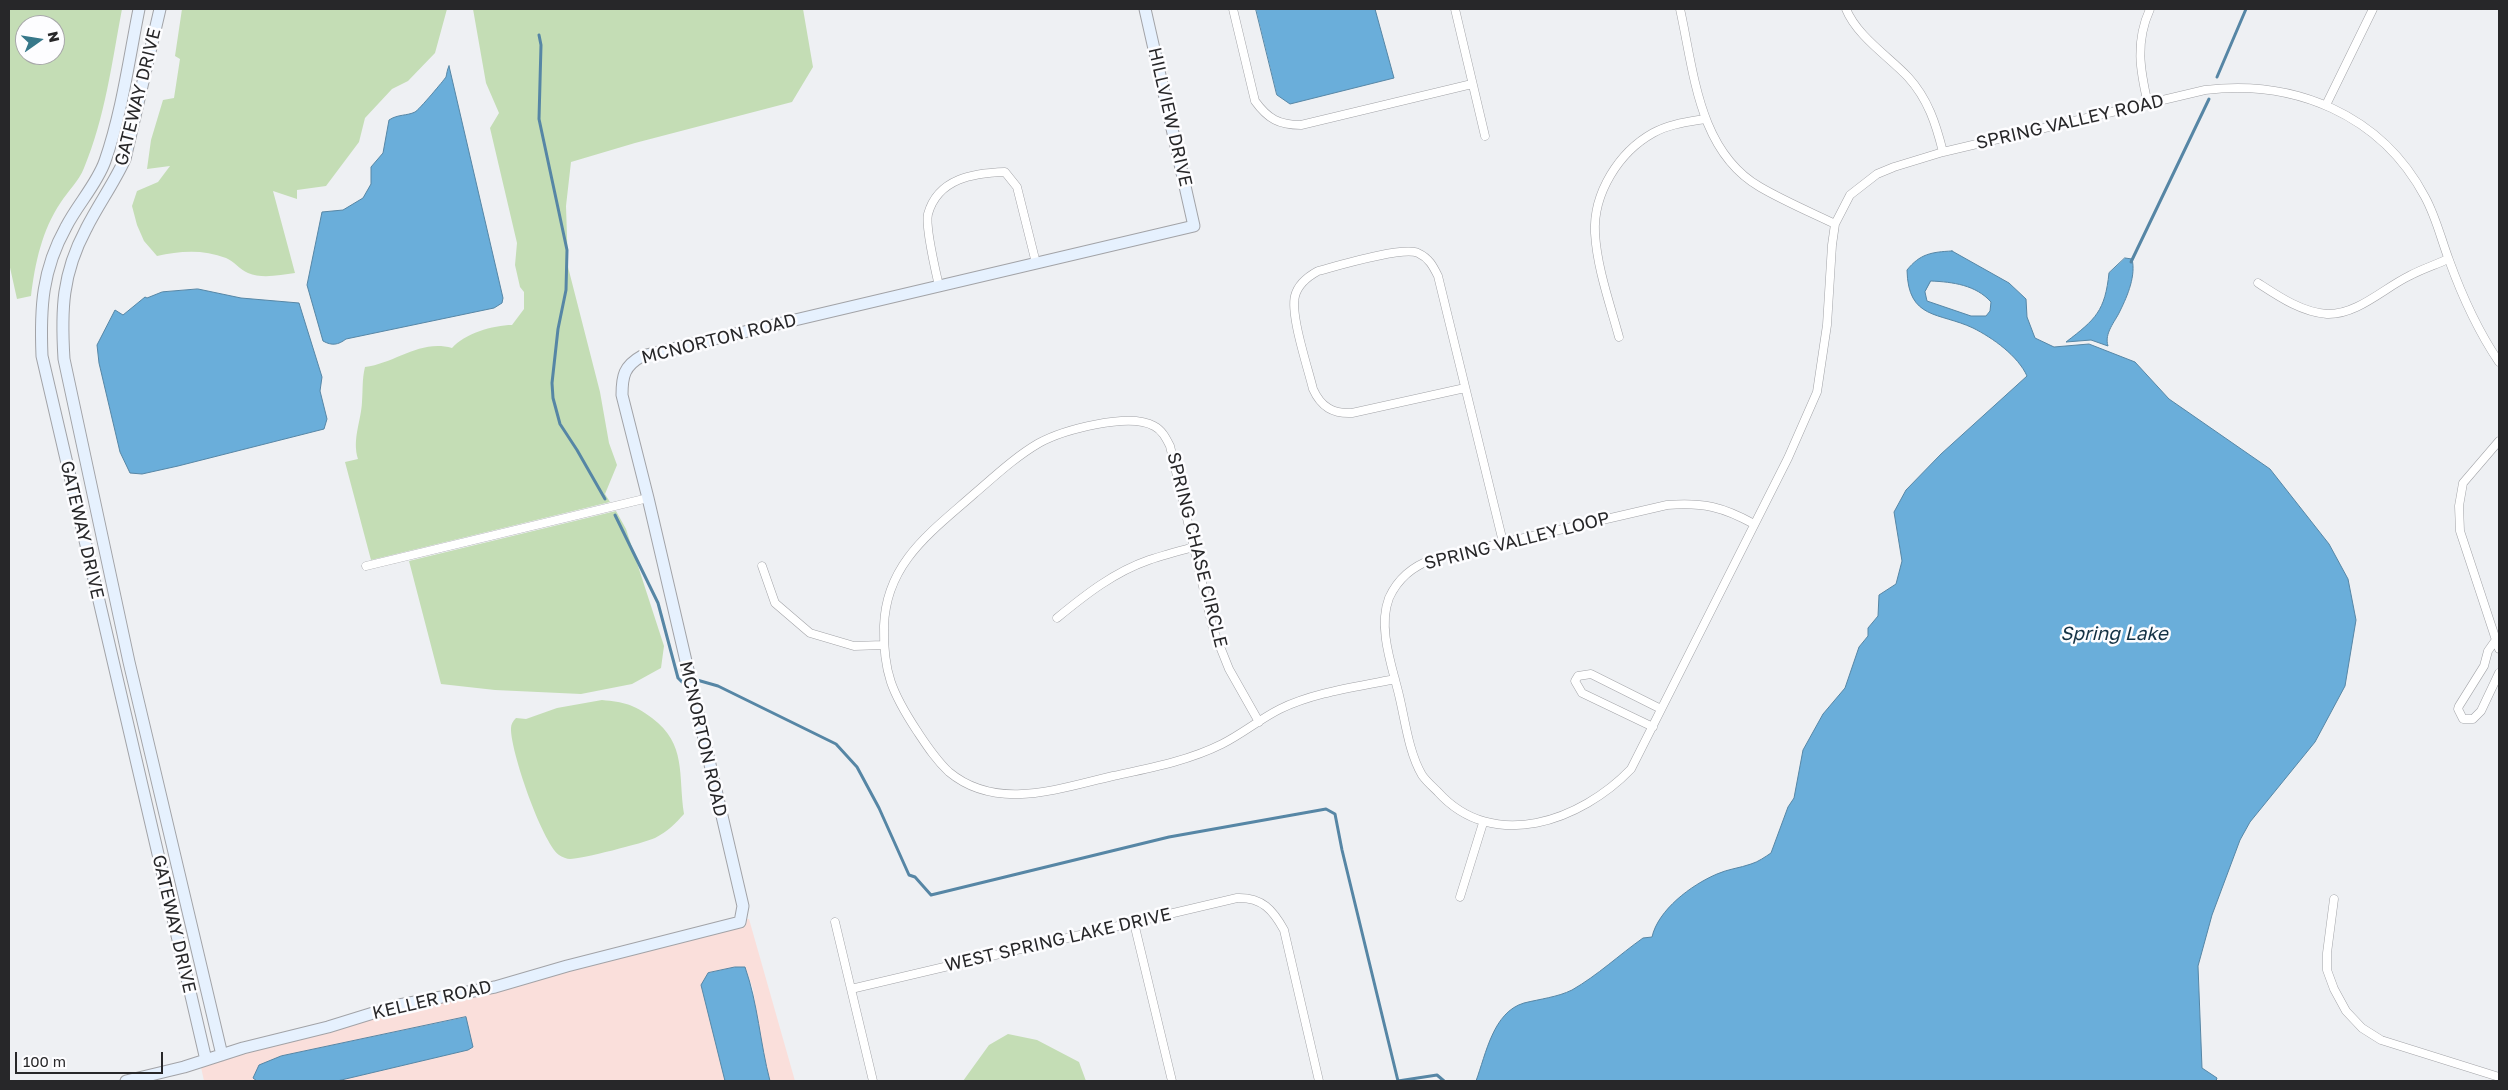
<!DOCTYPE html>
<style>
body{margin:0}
#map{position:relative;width:2508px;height:1090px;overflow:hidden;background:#eef0f3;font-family:"Golos Text",sans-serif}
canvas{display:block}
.frame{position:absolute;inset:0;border:10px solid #272729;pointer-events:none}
.north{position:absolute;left:15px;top:15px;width:50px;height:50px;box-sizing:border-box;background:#fdfdff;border:1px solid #a7a7a9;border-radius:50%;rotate:77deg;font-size:14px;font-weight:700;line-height:20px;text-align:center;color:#272729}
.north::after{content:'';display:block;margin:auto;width:18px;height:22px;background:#37788a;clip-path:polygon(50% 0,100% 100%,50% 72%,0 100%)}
.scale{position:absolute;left:15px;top:1052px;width:148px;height:22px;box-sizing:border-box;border:2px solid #272729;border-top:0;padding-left:6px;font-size:15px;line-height:18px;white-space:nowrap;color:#272729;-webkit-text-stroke:4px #fdfdff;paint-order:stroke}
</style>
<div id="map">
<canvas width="2508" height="1090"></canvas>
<div class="frame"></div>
<div class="north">N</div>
<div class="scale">100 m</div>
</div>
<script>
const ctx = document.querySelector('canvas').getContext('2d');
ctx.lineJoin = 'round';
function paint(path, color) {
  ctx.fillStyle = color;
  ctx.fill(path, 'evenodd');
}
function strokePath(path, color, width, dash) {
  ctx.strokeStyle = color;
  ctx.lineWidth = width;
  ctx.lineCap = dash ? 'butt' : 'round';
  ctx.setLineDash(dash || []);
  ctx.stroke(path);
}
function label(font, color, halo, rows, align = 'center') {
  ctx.font = font + ' "Golos Text",sans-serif';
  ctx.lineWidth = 5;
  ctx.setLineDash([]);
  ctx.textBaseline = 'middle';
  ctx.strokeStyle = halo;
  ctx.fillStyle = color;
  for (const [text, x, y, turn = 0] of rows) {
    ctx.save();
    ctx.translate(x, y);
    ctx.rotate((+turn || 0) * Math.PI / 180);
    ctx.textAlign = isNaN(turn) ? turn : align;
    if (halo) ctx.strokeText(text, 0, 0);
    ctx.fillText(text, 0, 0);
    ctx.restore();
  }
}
paint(new Path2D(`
 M747,919H749L795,1081H770L761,1046L753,989L745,967H735L701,985L725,1081H337L468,1050L253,1078L257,1081H204L201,1067L245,1053L400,1010L629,956L739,927L743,928L746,925Z`), '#fadfdb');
paint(new Path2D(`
 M9,9H122C112,62 105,118 84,168C79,181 68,191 61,202C42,230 35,263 31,296L17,299L9,263ZM25,25H55V55H25Z
 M182,9H447L435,53L408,81L392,89L365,118L359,142L326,186L297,190V199L273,191L295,273C280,275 262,279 248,273C240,270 234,261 226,258C203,249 179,251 157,256L144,241L137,225L132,206L137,191L158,182L170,166L147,169L151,140L163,100L174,98L180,59L175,56Z
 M473,9H803L813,67L792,102L635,143L571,162L566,206L568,267L600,392L609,443L617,465L605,494L610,502L371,560L345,462L358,459C352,439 361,422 362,402C363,389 362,379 365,367C396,363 420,339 452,348C464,334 493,325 512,325L524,309V292L520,287L515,265L517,243L490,128L499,113L486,83Z
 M616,511L626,529L664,646L661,668L632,684L581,694L495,690L441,684L409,561Z
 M602,700C624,702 633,704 652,718C687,744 678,775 684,814C676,823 667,832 655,838C644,843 581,859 570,859C567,859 562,857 559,855C542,842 510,750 511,728C511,724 513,721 516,718L526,719L557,708Z
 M1008,1034L1037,1040L1079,1062L1086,1081H963L989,1045Z`), '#c4ddb5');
const water = new Path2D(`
 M1256,9H1375L1394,78L1290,104L1277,95Z
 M449,66L503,298L502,303L494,308L346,339C338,345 332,346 323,341L307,285L322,212L343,210L363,198L371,184V167L383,153L389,120C398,114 407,116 415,112C419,110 444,80 446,77C447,73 447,70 449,66Z
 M1952,251L2009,283L2026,299L2027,317L2035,338L2054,347L2089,344L2135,362L2169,399L2270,469L2329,544L2348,579L2356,620L2345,686L2315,742L2250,822L2240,840L2212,915L2198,966L2202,1068L2217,1078L2216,1081H1476C1486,1054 1493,1012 1524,1003C1540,999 1558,997 1572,990C1598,975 1619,955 1643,938L1652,937C1658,910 1691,885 1717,874C1728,869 1740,868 1751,864C1758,862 1765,857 1771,853L1788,807L1794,798L1803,750L1823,714L1845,688L1859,647L1868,636V628L1878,616L1879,595L1896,584L1902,561L1894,512L1906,490L1941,454L2027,376C2018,356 1993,338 1973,328C1939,312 1908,320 1907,270C1920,254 1931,252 1952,251ZM1931,281C1953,282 1976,285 1991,302L1990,311L1986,316H1971L1927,301L1925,292Z
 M2125,258L2132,259C2136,275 2128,295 2120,311C2115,322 2104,333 2108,346L2091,340L2066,342C2096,319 2105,311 2109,273Z
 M198,289L241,298L299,303L322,377L320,391L327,419L324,429L178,466L142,474L130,473L120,452L99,363L97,345L115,310L123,315L145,297L147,298L162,292Z
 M735,967H745C758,1004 760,1043 770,1081H725L701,985L708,973Z
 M466,1017L473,1047L468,1050L337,1081H257L253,1078L259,1065L281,1056Z`);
paint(water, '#6aaeda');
strokePath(water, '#5686a5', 1);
strokePath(new Path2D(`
 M539,35L541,45L539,119L567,250L566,290L558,329L552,383L553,398L560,424L577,450L605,499
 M2217,77L2246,9
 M2131,262L2209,99
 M615,515L658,603L678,678L682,682
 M697,680L718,686L836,744L857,767L879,808L909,875L915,877L931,895L1169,837L1326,809L1335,814L1342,850L1398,1081L1437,1075L1444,1081`), '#5686a5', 3);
const street = new Path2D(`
 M1233,9L1255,101C1268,119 1279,125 1301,125L1472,84
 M1455,9L1485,136
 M1680,9C1694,71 1698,151 1760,187C1784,201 1810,212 1835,224
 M1846,9C1857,36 1888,56 1908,77C1928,99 1936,124 1943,152
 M2148,104C2140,70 2135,42 2150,9
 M2326,105L2373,9
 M2258,283C2278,296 2301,312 2327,314C2357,315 2384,288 2409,276C2422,269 2435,265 2448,259
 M939,286C936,273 925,226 928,214C938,178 974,173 1005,172L1017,187L1036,263
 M1619,337C1610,304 1597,268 1595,233C1593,193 1619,152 1653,133C1669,124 1687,122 1705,119
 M1465,388L1352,413C1333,414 1321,407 1313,389C1308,368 1290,315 1295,296C1298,284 1307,277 1318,271C1337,266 1403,246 1418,253C1429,258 1433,266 1438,276L1503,542
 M2499,441L2463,483L2459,506L2460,531L2499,649
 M1754,524C1723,507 1703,502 1667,505L1433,559C1413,566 1398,578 1389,598C1378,627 1391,663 1398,691C1405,718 1408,751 1422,775C1426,781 1433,787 1438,792C1493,853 1581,821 1631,769L1788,458L1817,392L1827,325L1832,245L1835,224L1850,195L1877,174L1894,167L1943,152L2205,90C2294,79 2381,114 2425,197C2436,217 2441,239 2449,260C2462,296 2478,331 2499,362
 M366,566L648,498
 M762,566L775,603L810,633L854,646L883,645
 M1057,618C1085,595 1114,572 1149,560C1164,555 1179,551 1194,547
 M2495,641L2488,651L2484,666L2459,706L2458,709L2463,719H2473L2481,711L2499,673
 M1259,722L1229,669L1213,629L1170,446C1166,438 1162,430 1154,426C1129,412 1063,430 1039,443C1015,457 995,476 974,494C931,532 886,563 884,626C883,672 892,693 917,731C927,746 936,760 949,772C997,812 1060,788 1113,776C1150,768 1188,761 1222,744C1242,734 1260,719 1280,709C1315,692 1357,687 1395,679
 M1653,727L1582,693L1575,681L1578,676L1591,674L1661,709
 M1460,897L1483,823
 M2334,899L2327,953V970L2334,989L2346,1011L2362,1028L2381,1040L2499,1077
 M835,922L873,1081
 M1134,923L1172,1081
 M851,989L1237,898C1262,897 1273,910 1284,930L1319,1081`);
const secondary = new Path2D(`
 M139,9C129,59 122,112 105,161C97,184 77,205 66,227C42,270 40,308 42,356L206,1060
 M160,9L125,159C114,183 98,205 86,229C62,274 61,310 64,359L129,662L222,1055
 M126,1081L184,1067L243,1048L328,1027L399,1005L495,987L567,966L740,922L743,906L648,498L622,395C622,376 624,366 642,356L1194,226L1145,9`);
strokePath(street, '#a2a3a7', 9);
strokePath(secondary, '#a2a3a7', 13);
strokePath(street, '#fff', 8);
strokePath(secondary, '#e6f1fe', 11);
label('18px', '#272729', '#fdfdff', [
 ["GATEWAY DRIVE",138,97,-76],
 ["HILLVIEW DRIVE",1170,117,77],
 ["SPRING VALLEY ROAD",2070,122,-13],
 ["MCNORTON ROAD",719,339,-14],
 ["GATEWAY DRIVE",82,530,77],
 ["SPRING VALLEY LOOP",1517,541,-14],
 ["SPRING CHASE CIRCLE",1197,550,76],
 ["MCNORTON ROAD",703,739,77],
 ["GATEWAY DRIVE",174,924,77],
 ["WEST SPRING LAKE DRIVE",1058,940,-13],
 ["KELLER ROAD",432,1000,-13]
]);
label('italic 19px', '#143245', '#fdfdff', [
 ["Spring Lake",2114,634]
]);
</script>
